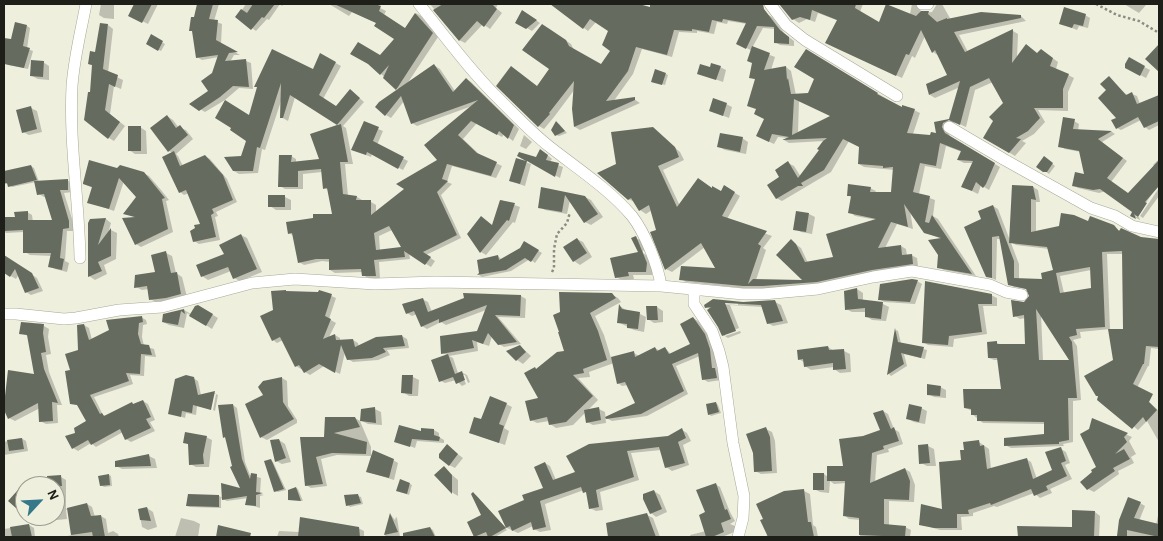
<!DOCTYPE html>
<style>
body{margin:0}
#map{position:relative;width:1163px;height:541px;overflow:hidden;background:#efefde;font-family:"Alegreya Sans",sans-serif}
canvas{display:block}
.frame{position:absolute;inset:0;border:5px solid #1f1f19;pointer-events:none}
.north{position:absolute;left:15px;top:476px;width:50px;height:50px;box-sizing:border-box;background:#efefde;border:1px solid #9c9c8f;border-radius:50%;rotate:65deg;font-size:14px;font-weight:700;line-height:20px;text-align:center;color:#1f1f19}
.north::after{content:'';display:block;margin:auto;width:18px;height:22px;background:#357889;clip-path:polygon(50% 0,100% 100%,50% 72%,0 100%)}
</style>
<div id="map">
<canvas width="1163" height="541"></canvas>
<div class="frame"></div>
<div class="north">N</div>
</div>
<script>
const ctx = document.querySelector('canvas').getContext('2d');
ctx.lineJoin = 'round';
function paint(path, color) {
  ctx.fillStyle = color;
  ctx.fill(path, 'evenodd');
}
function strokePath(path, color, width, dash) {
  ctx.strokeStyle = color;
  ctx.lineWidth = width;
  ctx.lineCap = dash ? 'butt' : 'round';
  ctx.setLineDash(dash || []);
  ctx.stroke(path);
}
paint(new Path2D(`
 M101,4H114V19L104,18L99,15Z
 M136,4H158L148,24L130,15Z
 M199,4H219L214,21L222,24L221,44L240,55H234L230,62L246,61L251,63L253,89L239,88L225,100L205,112L191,104L210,92L213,73L219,57L202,60L197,57L195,19Z
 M246,4H284L282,6L280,4L269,20L267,19L256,31L237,17Z
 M329,4H372L386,11L384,15L406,29L416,13L421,16L438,37L407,84L435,66L440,69L455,91L466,79L471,82L519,129L513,141L504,134L502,137L477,123L463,139L481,156L502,166L496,178L452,166L447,182L452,184L441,195L461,238L426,255L435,261L431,267L409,253L410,259L379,262L380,279L368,278L363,275V272L335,273L330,270L331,262L322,261L304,265L299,262L294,236L289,233L333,215L328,190L324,188L322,172L303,174V189H285L280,186L291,156L296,159V162L320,160L340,125L295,97L288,121L281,117V101L265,150L262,149L258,173L239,174L234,171L242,158L248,141L249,116L258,88L256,86L313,70L321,55L341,66L323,99L336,107L355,94L364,102L343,126L346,128L353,164H345L348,196L357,197L362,200L361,202H371L376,205V213L406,189L438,160L472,106L417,126L412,123L404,101L391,118L386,115L399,90L381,74L380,57L396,39L377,23L352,12L349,16ZM392,230L403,248L380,251L379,236Z
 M430,4H498L496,8L502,13L490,29L483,24L465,43L459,40Z
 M552,4H635L651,9V4H694L714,6V4H719L741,7V4H759L757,13L767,14L772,17L785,34L794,41V46L780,45L775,42V29L763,28L752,48L775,57L771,70L786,67L791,71L796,95L809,94L816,78L805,50L902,108L914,110L920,113L913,134L931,136L938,135L935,123L950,120L960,87L935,98L930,95L949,76L939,56L933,52L925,36L915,58L912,56L902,78L832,46L839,21L818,13L815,22L807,19L799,23L793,19L781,4H863L860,12L879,23L910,14L912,4H922L920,7L921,13L932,12L937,4H942L951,20L1021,16L1026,21L959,35L968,52L1013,31L1018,34L1017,58L1047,54L1058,62L1056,69L1074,78L1068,92V111L1038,110L1045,122L1034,134L1022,141L1026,143L1015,156L985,138L1004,103L993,82L975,90L966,127L955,122L948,126L947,131L951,138L1000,167L989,190L981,185L978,194L968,189L973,163H964L958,160L962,152L946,146L941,169L925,166L919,194L935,200L933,216L938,219L976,276L944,270L938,267L942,239L924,232L910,210L913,229L897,224L885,248L901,246L906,249L907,256L911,255L917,258L918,266L878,272L823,284L769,289H750L686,282L681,279L717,269L705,247L672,272L666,269L652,210L646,214L640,210L635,202L628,199L617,165L652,128L680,152L684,160L663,170L680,206L712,189L721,193L725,187L740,196L727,219L772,236L763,248L766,250L756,280L805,281L791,241L801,248L808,263L835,258L877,220L855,216L850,212L852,198L848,195L870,188L876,191L875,193H892L894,170L864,167L859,164L860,147L849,141L831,172L782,201L776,198L781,178L788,163L794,166L801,177L821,150L824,141L789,143L784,140L788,138L778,137L774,144L763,139L765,119L757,109L756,80L750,77L753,63L752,51L738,43L747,24L728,21L727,24L717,22L714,34L697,31V33L679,32L672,57L642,49L633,74L613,102L634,99L640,103L580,130L575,127L573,109L575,89L554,117L544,129L539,126L551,68L548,28L571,44L574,50L601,66L612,51L610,31L596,22L588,31ZM799,101L832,116L798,133Z
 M1124,4H1144L1146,5L1139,13Z
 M527,14L540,23L532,31L517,22Z
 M1085,15L1090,18L1088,28L1079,26L1077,30L1060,23Z
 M108,25L113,29L108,73L123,80L121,89L114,86L110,114L125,126L114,141L109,138L91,94L93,66L89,64L96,54Z
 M27,26L30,28L27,49L33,51L28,69L8,65L4,61V39L12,41Z
 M151,36L165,44L161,51L147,44Z
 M1129,59L1150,70L1146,78L1125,67Z
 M43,62L49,66V80L38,79L32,76Z
 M720,67L726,70L723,82L698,73Z
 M666,74L668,75L665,85L655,82Z
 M1109,78L1128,96L1132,94L1137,96L1140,104L1159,97V125L1149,130L1145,127L1141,120L1121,130L1117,128V118L1108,91Z
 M726,104L732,107L729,118L711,111Z
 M31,108L37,111L42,132L29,135L23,132Z
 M167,116L173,120L179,128L186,130L193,139L176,154L178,156L183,166L205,156L210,159L227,179L237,202L216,212L218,216L215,217L220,240L199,244L194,241L202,225L189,193L184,195L180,192L173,153L169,151L152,128Z
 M1074,121L1079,124L1078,131L1112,132L1115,134L1102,142L1127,161L1111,182L1129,194L1155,167L1153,165L1159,159V184L1136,217H1139L1140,220L1131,215L1134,212L1106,191L1099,193L1078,188L1073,185L1086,176L1081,152L1065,149L1060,146Z
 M556,122L559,124L567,133L559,136L556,135Z
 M4,127L5,128L4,156Z
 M140,127L146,131L147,154H135L129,150Z
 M378,129L383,131L377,145L408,161L403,170L372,154L371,157L353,150Z
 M524,135L532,142L526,149L520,146Z
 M742,138L748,142L746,154L725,150L719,147Z
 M545,153L552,159L550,162L563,167L560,178L519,155L537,159Z
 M517,159L531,164L525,186L510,181Z
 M1047,159L1055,166L1049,174L1038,166Z
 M31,166L34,168L39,182L67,180L72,183L73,192L64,193L74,225V231H67L65,261L69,263L67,272L55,269L50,266L52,256L30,255L25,252L24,232L6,233L4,231V218L17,227L27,212L32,215L33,222L53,221L46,197H44L39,194L36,182L12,187L9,184H4V172Z
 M117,170L143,173L149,176L161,190L169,200L166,201L173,232L141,247L136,244V218L124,213L138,197L124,181L114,211L89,202L93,188L84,184Z
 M1033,187L1038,190L1040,202H1036V232L1089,222L1113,227L1120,231L1141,238L1159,240V349L1151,348L1149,366H1148L1136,390L1159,411V442L1147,421L1138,430L1097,395L1114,361L1110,329L1080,332L1081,338L1073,340L1077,346L1081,400L1073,401V442L1063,444L1064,446L1011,448L1005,445L1046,435L1045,424L983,423L972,414V411L966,408L1003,391L998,360H994L989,358L997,343L1002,345H1026L1025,318L1020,319L1015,316L1030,297L1027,289L1014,287L1009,284L1001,239H997L996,280L987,276L983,220L993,206L998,209L1019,264V280L1044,281L1055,271L1049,249L1016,245L1011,242ZM1107,254H1123L1124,330H1110ZM1091,270L1092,289L1064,293L1060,276ZM1041,314L1072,361H1043Z
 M1159,188V196L1143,218L1140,216Z
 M542,189L585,197L591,200L603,217L591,225L585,222L570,200L567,214L545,210L540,207Z
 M285,197L291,200V210H276L270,206Z
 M501,200L520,207L515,223L513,222L486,255L481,252V218L493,226Z
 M809,214L815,217L812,234L801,232L795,229Z
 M106,219L111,223L108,234L111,230L117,233L116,259L104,265L107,274L95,280L89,276L91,220Z
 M241,235L247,238L262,272L240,281L234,278L231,271L208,280L202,276L225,255Z
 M636,238L642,241L647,253L643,250V253L649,257L653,267L652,275H633L634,279L622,280L616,277L640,253Z
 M577,239L583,242L592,257L580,265L574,261Z
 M524,242L542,253L535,263L530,259L511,271L482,277L479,275L498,256L502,260L520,249Z
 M166,253L172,256L176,273L182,277L187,297L173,301L156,302L150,299L149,289L142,290L136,287L157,274Z
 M4,256L37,278L43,291L31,295L26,292L19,274L16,279L4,272Z
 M917,281L922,284L915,304L884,302L879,299Z
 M926,282L991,295L997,298V306H983L987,334L954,339L953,347L928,345L923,342Z
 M857,289L863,293V301L883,304L889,307L886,321L872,320L866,316V312H852L846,309Z
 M320,291L336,298L329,319L336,323L329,337L335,335L340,338V341L353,340L358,343L359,347L402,336L407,339L409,348L387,350L390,355L378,360L353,362L348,359L345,352L340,374L324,366L310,375L305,372L303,368L301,369L296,366L283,340L277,343L273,340Z
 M611,294L618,298L621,302L595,316L604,335L611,358L634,353L639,356L655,348L660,351L665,348L671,354L692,345L693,318L698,321L710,338L715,352L717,370L720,372L721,380L708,382L703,379L700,356L676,366L688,394L647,416L612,421L606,418L636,403L628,385L622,386L618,383L614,363L589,372L590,377L578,378L598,400L587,411L599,409L605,412L606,423L593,425L587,422L585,413L573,425L556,428L550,424L549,421L537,423L531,420L540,399L535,368L538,370L565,352L559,333Z
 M521,296L526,299L525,318L498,317L521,344L504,347L499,344L492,336L489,346L477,342L478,351L449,356L453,358L458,373L461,372L467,375L470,382L468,383L465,375H462L466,384L462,386L456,380L445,383L439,380L447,355L442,353L478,332L486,310L446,325L441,322L427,329L422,326L417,314L412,316L407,313L422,299L428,302L432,312Z
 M713,300L743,303L775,302L781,305L788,323L773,326L768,323L763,307L730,305L739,328L725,334V336L740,331L741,333L728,338L723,335L711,309L706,307ZM719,302L738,303V305L719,304Z
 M198,306L218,318L212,329L187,313L184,328L169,325L163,322L164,315L184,310L191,314Z
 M620,306L627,311L640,314L646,317L644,332L634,330L618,322Z
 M657,307L663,311V322L654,323L648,319Z
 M141,317L146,320L147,324L143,325L142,337L144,346L154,349L156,357L145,356L144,376L130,375L133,384L94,397L103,415L106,416L132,404L135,405L143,401L148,404L155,420L150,422L155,431L131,442L126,439L123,432L96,447L91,443L78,451L73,448L76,434L87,422L80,406L71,403L72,371L79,351L84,325L89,328L92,340Z
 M44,326L49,329L48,337L51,354L46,355L49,372L62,405H57L58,423L46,424L40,421V408L15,421L9,418L4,407V399L35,375L28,336L21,333Z
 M896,330L898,331L901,343L927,350L925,359L904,354L907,366L891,376L889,374Z
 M520,346L531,356L523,364L517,360L509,351Z
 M828,347L834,351H844L850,354L851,372L840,373L834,369V367L811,370L805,366V363L799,359Z
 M404,376L413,377L419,380L418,396H409L403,392Z
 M193,378L198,381L201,395L214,393L218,395L215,411L213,410L216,394H213L197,406L196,415L186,413L185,418L170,413Z
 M282,378L287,381L288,406L297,420V423L267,440L261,437Z
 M940,387L946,390V398L934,397L928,394Z
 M716,403L718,405L721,413L711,416L709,414Z
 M506,404L512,407L504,428L509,431L505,445L471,433L482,421Z
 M233,405L237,408L245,462L250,475L261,478L260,494L264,495L260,496V508L247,504L248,498L227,501L221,498V508L190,507L187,506L219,496L223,498L242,490L233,467L226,438L224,437Z
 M921,408L927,411L925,424L914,422L908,419Z
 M375,409L381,412L382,425L368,424L362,421V410Z
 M883,411L888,414L894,429L899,432L903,444L888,449L889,452L877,455L875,482L905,469L910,472L915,485L914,502L889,501V525L905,527L911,530L910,537H860L861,520L849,519L844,515L846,483L834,484L830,481L829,493L820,492L814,489L824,474L828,477L844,467L864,437L882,431Z
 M355,418L360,421L371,447V456L337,455L321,459L327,486L311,488L306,485L301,439L325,438Z
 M1093,420L1132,437L1129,441L1136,454L1131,457L1134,463L1118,471L1119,474L1094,492L1088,489L1098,467L1090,430Z
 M422,429L434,430L439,433V437L444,440V443L417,441L415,448L396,441L422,433Z
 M766,429L772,432L775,441L777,473L761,474L755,471Z
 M682,430L687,433L691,441L683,445L689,465L672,471L666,467L661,450L631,453L639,480L600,492L603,510L596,511L590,508L588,495L584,490L545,504L551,530L540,532L534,529L533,526L518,533L507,528L500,512L525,501L545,489V463L550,466L556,480L577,473L568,456L668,437Z
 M206,437L212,440L209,467H196L190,464L189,445L185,442Z
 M21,438L26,441L28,451L4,455V442Z
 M279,440L285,444L291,462L282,464L276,461Z
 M979,442L989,449L991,469L1026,459L1031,462L1037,479L1053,471L1061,449L1066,452L1070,463L1065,465L1072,479L1050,489L1052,493L1040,498L1034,493L997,507L994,506L973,513V516L961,517L962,530H940L920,524L943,510L965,451Z
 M447,446L463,458L455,468L449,465Z
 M928,446L934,449L936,466H927L921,463Z
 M149,456L155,459L157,468L122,469L116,466Z
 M271,460L273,462L286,490L278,492L275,491Z
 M393,460L398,463L394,480L368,472Z
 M444,468L458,480V496L453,493L436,475Z
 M109,475L111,476L112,486L104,487L101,485Z
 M61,477L66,480V509L87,504L92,507L95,517L101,516L106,519L108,533L113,531L118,534L119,537H63L72,535L68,509L66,510L67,519L36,522L27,516H55V486H49Z
 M30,478L34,481L35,486H25V514L10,501Z
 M410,484L412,485L409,495L400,492Z
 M715,484L720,487L730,512L735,521L730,524L735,526L737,531L722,537H691L690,535L706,531V513Z
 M296,488L298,489L303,501L289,499Z
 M654,491L660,495L667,512L656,517L651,513Z
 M804,491L810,494L813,525L816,527L818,537H764L768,535Z
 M476,495L507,530L495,537H476L470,525L483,516Z
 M358,496L361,497L363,504L350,507L348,505Z
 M1140,503L1145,506L1139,521L1156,525L1159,511V537H1118L1120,521Z
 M147,508L153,512L157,527L148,530L142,527L139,510Z
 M1095,512L1100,516L1099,537H1019L1018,527L1073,529Z
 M391,515L395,520L396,517L397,518L400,537L385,536Z
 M647,515L653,518L660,537H610L607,524Z
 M181,518L194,521L200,524L198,537H175Z
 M29,525L34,528L35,537H4V529Z
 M358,528L364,531V537H277L279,531L299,532Z
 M430,528L433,530L436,537H423L421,530Z
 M578,536L580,537H554Z`), '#0003');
paint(new Path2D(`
 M134,4H152L142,23L128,16Z
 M197,4H213L209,19L218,20L216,40L238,52L229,53L225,61L246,59L249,87L233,86L220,97L199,111L189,104L208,91L201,81L212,73L218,55L196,58L192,31H189L191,17H194Z
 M253,4H275L264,18L262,17L251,30L235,17L241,9L247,13Z
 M334,4H375L381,6L379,11L405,28L415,13L433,33L396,90L383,78L389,65L380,75L368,64L350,54L358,42L380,55L394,39L374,26L376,23Z
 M443,4H492L497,9L484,27L477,21L459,41L433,10Z
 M550,4H639L650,7V4H763L764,9L780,30L789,37V44L774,43V27L757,26L746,49L736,44L746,23L723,19L722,22L712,20L709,32L692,29V31L674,30L667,55L636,47L628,71L606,101L635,97V100L574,127L572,109L574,81L549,113L550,114L538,127L496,86L511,66L537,86L549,69L522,50L542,24L566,40L569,46L601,64L610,51L602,45L608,31L590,19L583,29Z
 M779,4H856L855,8L879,22L886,4L916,16L921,11H929L928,14L937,22L947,18V19L981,12L1021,15V18L954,32L965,52L1013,29L1012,63L1026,44L1037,53L1041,49L1053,58L1050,66L1069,74L1063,89V108H1034L1040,118L1028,131L1016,138L1021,139L1009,153L983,138L993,121L989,117L1003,103L989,78L970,87L960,125L949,120L943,123L942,127L945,133L995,163L986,184L983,188L976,182L972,191L961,187L973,161L957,160L961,151L940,143L936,166L920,163L913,192L930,196L925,222L929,223L932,215L972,274L937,268L938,255L928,240L941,238L924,233L904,204L908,227L891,222L878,248L901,245L902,255L912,254L913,264L872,270L817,282L763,286H743L679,280L681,266L715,268L701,243L665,270L650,232L656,230L649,205L639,211L631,198L628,200L597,173L616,164L611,132L653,127L675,147L679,157L658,166L677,207L698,178L712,188V186L721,191L724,185L735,192L722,216L767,231L758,244L761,246L748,284L753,279L802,280L776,255L791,239L796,244L805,262L833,257L826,234L876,219L848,213L851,196H847L848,184L871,187L870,192H891L893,167L883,168V166L858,164L859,147L843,139L824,170L801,183L803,186H798L776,199L767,185L779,177L775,170L788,161L798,178L819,150L817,149L823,141L827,138L782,140L789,137L772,134L769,142L756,136L764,119L754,114L756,109L747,106L755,79L749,78L752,63L747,61L752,46L770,53L764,70L786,66L787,80L788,78L791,94L808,93L814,79L794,67L806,49L878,93L877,94L902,107V105L915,109L907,133L930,135L931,132L936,133L934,122L949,119L960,81L929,95L926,84L947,75L935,50L932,53L921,30L909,55L906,54L896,76L825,43L837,20L812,10L810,20L800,17L792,20ZM794,99L830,116L792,135Z
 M1064,7L1086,14L1083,26L1074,24L1072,28L1059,24Z
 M522,10L537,20L526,29L515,23Z
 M15,22L27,25L23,46L30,48L24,68L4,64V38L11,39Z
 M100,23L108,24L103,69L118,75L115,87L109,84L105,110L120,122L108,139L84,120L88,92H90L92,65L88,64L90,51L95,52Z
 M151,34L163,41L158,51L146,44Z
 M1159,44V72L1145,59Z
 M272,49L313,69L320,53L336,62L319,95L336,106L350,89L360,98L337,125L341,124L348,162H340L343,194L357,196L356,200H371V215L404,189L396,184L437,160L424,145L478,100L411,124L401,96L385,116L375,107L379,102L434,64L453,92L466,78L514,125L508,139L499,131L497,135L471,121L458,135L477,153L497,162L491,176L447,164L442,179L448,181L437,192L457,235L423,252L431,257L425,265L404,251L405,257L374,260L376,276H362L361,269L329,270V259H316L298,263L292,233L288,234L286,222L313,218V214H332L327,188L323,189L321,169L298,171V187H278L279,155H292L291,162L319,159L310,134L337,125L290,95L283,118H280L281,83L260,148L257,147L253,171H233L224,157L241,156L246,141L230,130L231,128L215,118L225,100L249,115L257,87H254ZM389,226L401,247L376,250L374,233Z
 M1129,57L1145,66L1140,76L1125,68V64Z
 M31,60L44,61L43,77L30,76Z
 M711,63L721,66L716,80L697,74L700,64L710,67Z
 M655,69L666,73L662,85L651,82Z
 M1109,76L1126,95L1132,92L1137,104L1159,95V121L1144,128L1138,117L1116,129L1111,120L1116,118L1098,98L1106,90L1100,84Z
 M713,98L727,103L723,116L709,111Z
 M31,106L37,129L22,133L16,110Z
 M167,115L176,128L180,125L188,135L168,152L150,128Z
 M1063,117L1075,119L1073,129L1112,131L1098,139L1123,158L1107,178L1128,193L1159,160V186L1145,202L1147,203L1138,217L1134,214L1136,219L1130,216L1132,212L1100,189L1093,190L1072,186L1075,172L1084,174L1079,151L1058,147Z
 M364,121L379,127L373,141L404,157L398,169L367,152L366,155L351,150Z
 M556,121L565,131L555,136L551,130Z
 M128,126H141V151H128Z
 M720,133L743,137L740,152L717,147Z
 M540,149L548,155L546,160L559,163L555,177L527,161L520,184L509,181L516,158L526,161L517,156L519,152L536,157Z
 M174,151L180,166L205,155L223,175L233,200L212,209L214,213L211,215L216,237L193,242L190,231L195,228L194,225L200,224L186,190L179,193L162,157Z
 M1044,156L1053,163L1047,172H1043L1036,167Z
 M89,160L117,168L120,165L144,172L165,198L162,199L168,229L135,245L122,218L135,217L123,214L136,197L119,178L109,209L87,203L92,187L83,184V183Z
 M31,165L37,180L8,187L7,183H4V171Z
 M68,179V190H60L69,221V228L63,229L60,258L64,259L62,270L48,267L51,253H23V230L4,231V217H15L14,212L28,211V220H52L44,194L37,195L34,181Z
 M1012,185L1033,186L1036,200L1031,199V232L1059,226L1061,213L1074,215L1088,221L1090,216L1114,225L1119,231L1121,228L1141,237L1159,239V347L1146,346L1144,364H1143L1133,384L1153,394L1149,402L1157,410L1146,422L1143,417L1132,429L1097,400L1098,396H1096L1084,376L1113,360L1108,329H1123L1122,251L1102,252L1105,327L1076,329L1077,335L1069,337L1072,342L1077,398H1068L1069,440L1059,442V444L1004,446V438L1044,434V422L977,421V415H971V409L964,408L963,389H1001L997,358H988L987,342L997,341V344H1025L1024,315L1013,317L1011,300L1024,302L1029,296L1026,289L1008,285L999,236L992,237V278L986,277L964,227L981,219L978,211L993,205L1014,261V278L1042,279L1041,273L1053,270L1047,247L1009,243ZM1090,267L1091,288L1060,293L1056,273ZM1036,309L1069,360H1039Z
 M541,187L585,196L598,214L584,223L565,195L562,212L538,208Z
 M268,195H285V207H268Z
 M500,200L515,203L509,221L507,220L480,253L467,234L481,216L492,225Z
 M796,211L809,213L806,232L793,230Z
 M106,218L98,245L111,228V256L98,262L102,271L88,277V223L90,219Z
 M241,234L257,269L233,279L228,267L201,277L196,265L224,254L219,245Z
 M636,236L647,263L646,272H628L629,276L615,278L610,258L638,252L631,238Z
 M577,238L587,253L573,262L563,247Z
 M524,241L539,250L531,262L525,258L506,270L477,275L479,273L477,260L498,255L499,260L520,248Z
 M166,251L171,273L177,272L181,294L166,298L149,300L147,286L134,288L135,275L155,272L151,255Z
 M4,255L32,273L39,288L25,293L15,269L10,277L4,273Z
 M912,279L918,280L910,302L878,300L880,284Z
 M925,281L992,294V304H978L982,332L949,336L948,345L922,343Z
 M857,288L858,299L883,302L881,319L865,317V308L845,310L844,291Z
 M286,290V291L318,292L319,290L332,294L325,316L331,319L323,339L335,334L336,340L353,339L355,347L376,337L402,335L405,346L383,348L386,352L372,358L347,360L341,345L335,373L319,364L304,373L299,365L295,367L280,337L272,341L260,316L273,310L271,291Z
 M559,292L612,293L616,298L590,313L598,331L607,360L583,369L584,373L573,375L593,396L566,422L549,425L547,417L530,421L525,401L538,398L524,373L535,367L536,369L557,352L564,351L558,332H559L553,315L560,312Z
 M463,293L521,295L520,316L495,315L517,342L498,345L488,333L483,344L472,340L474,348L441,354L440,336L477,331L487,305L439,323V319L421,327L414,311L406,314L402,304L423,298L428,312L464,298Z
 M713,299L743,302L775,300L783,321L767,324L761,305L725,303L736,331L722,336L718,327L707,310L711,307L705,308L704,305Z
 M619,304L622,309L640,312L638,329L627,328V324L617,323Z
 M198,305L213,314L206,326L189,316L195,306Z
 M646,306H657L658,320H647Z
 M184,309L185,314L181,311L178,325L162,322L163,314Z
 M142,316L143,322L139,323L138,334L141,344L149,345L152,355L141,354L140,374L126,373L129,381L90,395L100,414L102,413L104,416L132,402L133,404L143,400L151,417L146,419L151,428L125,440L120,429L91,445L88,440L72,449L65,436L75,433L74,428L86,421L77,405L70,404L65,371L70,370L65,354L78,350L77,325L84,324L89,340L109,330L106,320Z
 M693,317L705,334L710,349L712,368H715L717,378L702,380L698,353L672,364L684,391L641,414L606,419L605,417L635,403L625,382L617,384L611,357L634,351L635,357L655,347L657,351L665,347L669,354L690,344L680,324Z
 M21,322L44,324L43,333L46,352L41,353L44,369L58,403L52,402L53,421L39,422L38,403L8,419L4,410V397L5,396L8,370L34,374L27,335L19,334Z
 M895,328L898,342L924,347L921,358L901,353L904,364L887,375Z
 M520,345L526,352L516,361L506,351Z
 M828,346L829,350L844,349L846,369L833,370V363L804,367L803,359L798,360L797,350Z
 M448,354L455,374L462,371L465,380L456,384L453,377L439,382L431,360Z
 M186,375L194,377L198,395L215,391L211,410L193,405L192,413L182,411L181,417L168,414L175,379Z
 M402,375H413L412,394L401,393Z
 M282,377L283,402L294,419L260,438L245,404L263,395L258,387L263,381Z
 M927,384L941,386L940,396L927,395Z
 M490,396L507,403L499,424L504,426L499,443L469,433L474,417L481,419Z
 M716,402L719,412L708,415L706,404Z
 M233,404L242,459L250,479L251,473L257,474L256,492L263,493L256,495V506L245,505L247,496L222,500L221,483L240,488L230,467L232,466L225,437L223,438L218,405Z
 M909,404L922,407L919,422L906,419Z
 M375,407L376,423L360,421L361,409Z
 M599,407L601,420L586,423L584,410Z
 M883,410L891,429L894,427L899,441L883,446L884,449L872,453L870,483L905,468L910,481L909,500L884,499V524L906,526L905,537L859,535V518L843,516L845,481H827V466H843L839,439L863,436L880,430L873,413Z
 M325,417H355L360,427L334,433L367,442L366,454L332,453L316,457L323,484L305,486L300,437H324Z
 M1092,418L1128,433L1124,437L1127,442L1115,454L1124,449L1130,459L1113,468L1115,471L1087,490L1080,482L1092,472L1091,470L1096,467L1080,434L1089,429Z
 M399,425L421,431V428L434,429V435L440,437L439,441L412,439L410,447L394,442Z
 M766,427L770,437L772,471L754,472L753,453L746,434Z
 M682,428L686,438L678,442L685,463L665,468L659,447L627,451L634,477L596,490L599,507L589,509L586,492L583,493L581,487L540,501L546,527L533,530L531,522L512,531L510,526L506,528L498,511L524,500L522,495L543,488L534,467L545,462L553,480L575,472L566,456L589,444L668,436Z
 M185,432L207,436L203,455L204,464L189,465L188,444L183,443Z
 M22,438L24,449L9,451L7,440Z
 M279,439L286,458L275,462L270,440Z
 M979,440L980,446L984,445L987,469L1027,458L1033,479L1052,470L1045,452L1061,447L1066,461L1061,463L1067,476L1046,486L1048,490L1034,496L1031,489L991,505L990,503L968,510L969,514H957V528H934L919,525L921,504L942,509L939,462L961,460L960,450H964L963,442Z
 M447,444L458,454L449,466L439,458V454Z
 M928,444L930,463L919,464L918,445Z
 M373,450L394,459L389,478L366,472Z
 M149,454L151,466L115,467V461Z
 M271,459L284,489L274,492L264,461Z
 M444,466L452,475V494L434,475Z
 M813,473H824V490H813Z
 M109,474L110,485L100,486L98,476Z
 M61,475L62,486H47V476Z
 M400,479L410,483L407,494L396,491Z
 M25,482V516L8,501Z
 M716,483L725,510L727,509L731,519L721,523L724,532L712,537H706L699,515L705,512L696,490Z
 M296,487L301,501L288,500V490Z
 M804,489L808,522H811L814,537H768L760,520L763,519L756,504L784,491Z
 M654,490L662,509L650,514L643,499V494Z
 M473,492L506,528L490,537H488L486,532L474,537L467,522L481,515L471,494Z
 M188,494L219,495V507L186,506Z
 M358,494L361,503L346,506L344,495Z
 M1128,497L1141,502L1134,518L1159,524V537L1127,530V537L1117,536L1119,520Z
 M87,503L91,516L101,515L105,537H93L92,532L71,535L67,508Z
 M147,507L151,521L140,520L138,509Z
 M1072,510L1095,511L1094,537H1018L1017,526L1072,527Z
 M390,513L398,532L384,535Z
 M647,513L656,537H608L606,523Z
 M300,517L359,527L360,537H298Z
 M29,524L32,537H12L10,527Z
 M218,525L251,533L250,537H216Z
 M430,527L435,537H403V533Z`), '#656c5f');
const minor = new Path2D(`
 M419,4C445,36 470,71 500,100C516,116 532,133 550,147C578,169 609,189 632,216C645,233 658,265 661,286
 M770,4L786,25L805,40L897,96
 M922,4H928
 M949,127L1005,160L1091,208L1115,216L1132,226L1159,232
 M80,258C79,200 69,144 72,86C74,58 81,31 86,4
 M694,289V304L712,331L719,351L723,367L733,443L744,496L743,518L738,537
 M4,314H16L64,319L76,318L119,310L162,307L252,283L295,279L375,284L436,282L661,286L743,294H763L818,289L873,277L912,271L990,285L1006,292L1022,295`);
strokePath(minor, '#a8a898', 12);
strokePath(new Path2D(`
 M1096,4L1117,15L1139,21L1159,33
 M552,272L554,268V249L557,234L567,223L570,212`), '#8b8b80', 2.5, [2.5, 2.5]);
strokePath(minor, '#fff', 11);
</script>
